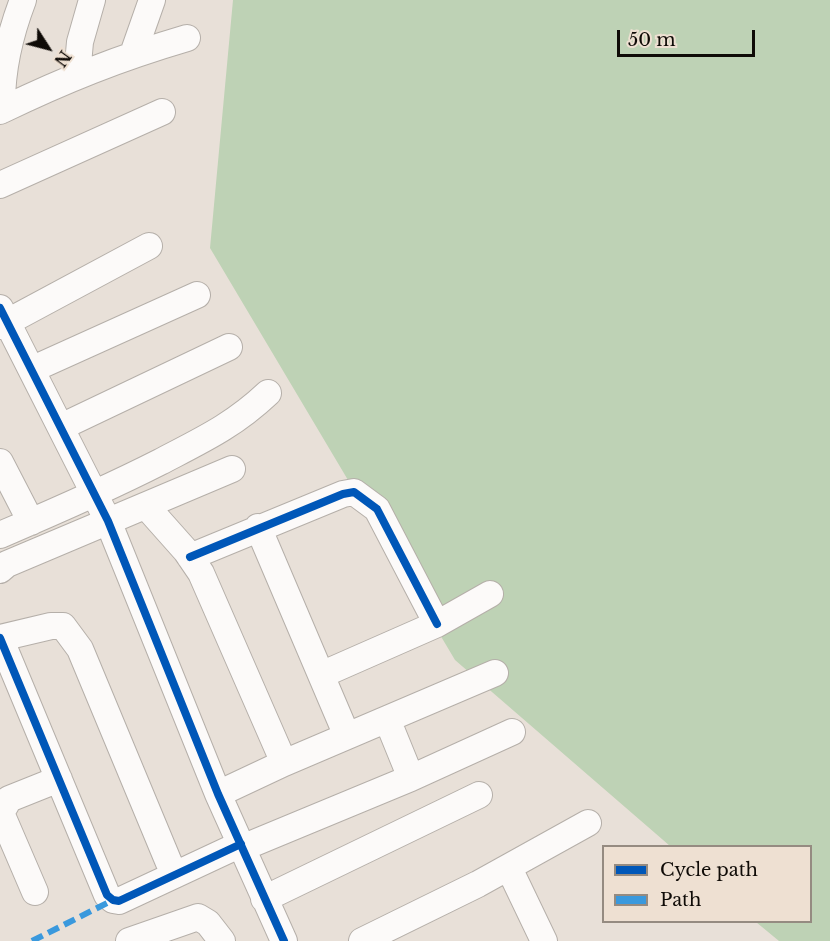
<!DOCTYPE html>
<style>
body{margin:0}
#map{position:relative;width:830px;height:941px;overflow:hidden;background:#e8e0d8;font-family:"Libre Baskerville",serif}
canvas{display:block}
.legend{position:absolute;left:602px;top:845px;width:210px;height:78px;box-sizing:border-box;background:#eee0d2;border:2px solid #958b81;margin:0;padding:8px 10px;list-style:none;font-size:18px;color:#0f0b07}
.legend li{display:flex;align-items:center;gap:12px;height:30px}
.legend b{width:30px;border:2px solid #958b81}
.north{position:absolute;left:18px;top:18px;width:60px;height:60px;-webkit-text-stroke:4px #eee0d2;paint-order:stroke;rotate:126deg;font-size:16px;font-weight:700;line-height:24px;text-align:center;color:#0f0b07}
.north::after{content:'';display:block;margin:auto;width:21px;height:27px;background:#0f0b07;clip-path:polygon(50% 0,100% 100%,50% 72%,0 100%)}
.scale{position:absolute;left:617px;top:30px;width:138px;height:27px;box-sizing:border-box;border:3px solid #0f0b07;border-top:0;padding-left:8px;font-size:18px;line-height:21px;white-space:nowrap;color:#0f0b07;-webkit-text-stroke:4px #eee0d2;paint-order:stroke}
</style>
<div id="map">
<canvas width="830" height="941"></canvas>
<ul class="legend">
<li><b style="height:8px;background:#0057b8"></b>Cycle path</li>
<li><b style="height:8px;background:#3a99dd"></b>Path</li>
</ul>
<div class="north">N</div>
<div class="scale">50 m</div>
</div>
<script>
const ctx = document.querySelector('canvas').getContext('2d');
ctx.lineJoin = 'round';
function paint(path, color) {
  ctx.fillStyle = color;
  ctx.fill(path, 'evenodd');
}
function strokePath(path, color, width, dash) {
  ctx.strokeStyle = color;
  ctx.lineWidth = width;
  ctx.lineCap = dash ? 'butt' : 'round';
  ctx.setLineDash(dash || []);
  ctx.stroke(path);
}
paint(new Path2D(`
 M233,0H830V941H779L756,922H810V846H670L455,660L210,248Z`), '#bed2b5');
const minor = new Path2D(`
 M133,54L152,0
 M77,75L80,42L92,0
 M2,110C1,74 10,34 23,0
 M0,111C64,80 119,58 187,38
 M0,185L162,112
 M0,308L108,521L218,794L284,941
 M0,326L149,246
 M33,369L197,295
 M61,427L229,347
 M0,462L31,522
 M146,506L186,551L201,573L284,763
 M258,527L347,736
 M0,535C54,512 107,489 160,462C202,440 233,426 268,393
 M190,557L343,494L354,492L377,509L437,624
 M0,570L7,564L232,469
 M0,638L107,895L113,900L119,901L241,844
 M0,638L51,626H63L80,649L174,875
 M321,675L437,624L490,594
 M387,719L411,778
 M218,794L284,763L495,673
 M242,848L411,778L512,732
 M509,868L544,941
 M35,892L1,813L9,799L59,779
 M264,899L479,795
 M129,941L198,917L208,923L222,941
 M362,941L478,884L588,823`);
strokePath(minor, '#b5afa9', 28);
strokePath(minor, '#fcfaf9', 26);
strokePath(new Path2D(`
 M32,941L113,900`), '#3a99dd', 6, [12, 6]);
strokePath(new Path2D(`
 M0,308L108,521L218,794L284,941
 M190,557L343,494L354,492L377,509L437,624
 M0,638L107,895L113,900L119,901L241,844`), '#0057b8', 8);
</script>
